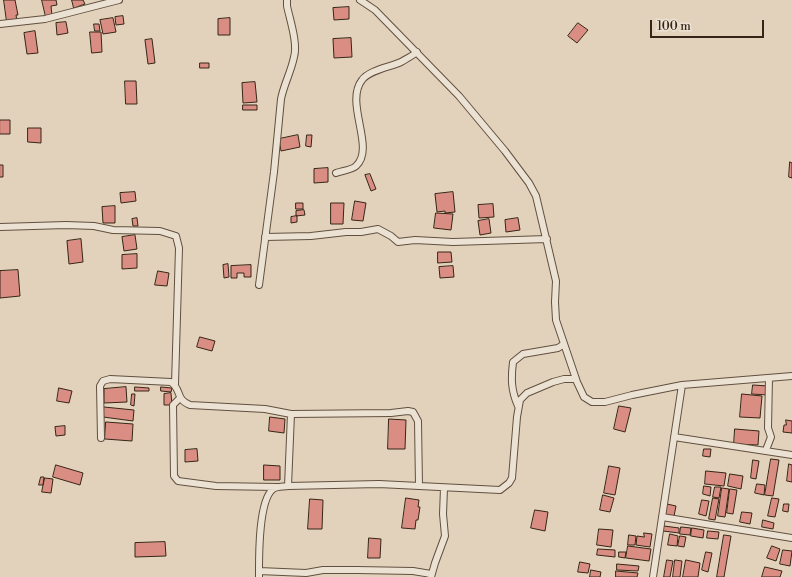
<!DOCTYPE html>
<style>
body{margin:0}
#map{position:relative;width:792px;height:577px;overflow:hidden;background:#e2d2bb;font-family:"Libre Bodoni",serif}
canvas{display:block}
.scale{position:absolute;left:650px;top:20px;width:114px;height:18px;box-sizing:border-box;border:2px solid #362516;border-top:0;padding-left:5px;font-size:12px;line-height:14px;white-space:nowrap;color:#362516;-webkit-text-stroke:3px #ece2d3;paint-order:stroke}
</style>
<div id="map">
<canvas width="792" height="577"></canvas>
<div class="scale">100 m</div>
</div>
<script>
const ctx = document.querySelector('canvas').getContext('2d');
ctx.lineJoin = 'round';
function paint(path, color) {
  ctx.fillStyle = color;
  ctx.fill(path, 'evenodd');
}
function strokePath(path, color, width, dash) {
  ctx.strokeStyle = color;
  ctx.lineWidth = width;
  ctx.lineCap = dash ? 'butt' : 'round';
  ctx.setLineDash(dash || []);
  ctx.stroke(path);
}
const building = new Path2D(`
 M4,0H15L18,15H16L17,21L7,22Z
 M42,0H56L57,5L51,6L52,16L46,17Z
 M72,0H83L85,4L74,8Z
 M349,7V19L334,20L333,8Z
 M123,16L124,24L116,25L115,17Z
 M113,18L116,32L103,34L100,20Z
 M230,18V35H218V19Z
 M66,22L68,33L57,35L56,23Z
 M578,23L588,30L577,43L568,36Z
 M94,24H99L100,31H95Z
 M35,31L38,53L27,54L24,33Z
 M90,32H101L102,52L92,53Z
 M351,38L352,57L334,58L333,39Z
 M152,39L155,63L148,64L145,40Z
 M200,63H209V68H200Z
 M125,81H136L137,104H126Z
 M255,82L257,102L243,103L242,83Z
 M243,105H257V110H243Z
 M0,120H10V134H0Z
 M28,128H41V143L28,142Z
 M298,135L300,147L281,151L279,139Z
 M307,135H312L311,147L306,146Z
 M790,162L792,163V178L789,177Z
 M0,165H3V177H0Z
 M328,168V182L314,183V169Z
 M370,174L376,189L371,191L365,175Z
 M135,192L136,201L121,203L120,193Z
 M453,192L455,212L445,213V211L437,212L435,194Z
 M355,201L366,203L363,221L352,220Z
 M296,203H303V209H296Z
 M331,203H344L343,224H331Z
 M493,204L494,217L479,218L478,205Z
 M115,206V223H103L102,207Z
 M304,210L305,215L296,216V211Z
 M436,213L453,214L451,230L434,228Z
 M297,216V222L291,223V217Z
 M137,218L138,226H133L132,219Z
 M518,218L520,230L506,232L505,220Z
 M489,219L491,233L480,235L478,221Z
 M135,235L137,249L124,251L122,237Z
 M81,239L83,262L69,264L67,241Z
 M438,252H451L452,262L438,263Z
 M137,254V268L122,269V255Z
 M228,264L229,277L224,278L223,265Z
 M251,265V277H244V273H237V278H231V266Z
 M453,266L454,277L440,278L439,267Z
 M18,270L20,296L0,298V271Z
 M158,271L169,273L167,286L155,285Z
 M200,337L215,341L212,351L197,347Z
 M753,385L768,386V395L752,394Z
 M126,387L127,402L104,403V389Z
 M135,387L149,388V391H135Z
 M161,387L172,388L171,392L161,391Z
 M59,388L72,391L69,403L57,401Z
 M171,393L172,405H164V394Z
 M132,394H135L134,406L131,405Z
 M742,394L762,396L760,418L740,417Z
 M619,406L631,408L625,432L614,429Z
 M104,407L134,410L133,421L103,417Z
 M270,417L285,419L284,433L269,431Z
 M389,419L406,420L405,449H388Z
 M786,420L792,421V433L783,432L784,425H786Z
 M106,422L133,424L132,441L105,439Z
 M65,426V435L56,436L55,427Z
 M735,429L759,431L758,445L734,444Z
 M197,449L198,461L185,462V450Z
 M704,449H711L710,457L703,456Z
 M771,459L779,460L773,496L765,495Z
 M753,460L759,461L756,479L751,478Z
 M789,464L792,465V482L787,481Z
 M56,465L83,473L80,485L53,477Z
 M264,465L280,466V480H264Z
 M609,466L620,468L615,495L604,493Z
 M706,471L726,473L724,486L705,484Z
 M730,474L743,476L741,489L728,486Z
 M41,477H44L43,485H39Z
 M45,478L53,479L51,493L42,492Z
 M757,484L765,485L764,495L755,493Z
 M704,486L711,487L710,496L703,494Z
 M715,487H721L719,498L713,497Z
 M722,488L729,489L725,517L718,516Z
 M730,489L737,490L733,514L727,513Z
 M603,495L614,498L610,512L600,510Z
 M406,498L419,500L418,507H420L418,520H416L415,529L402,528Z
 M713,498L719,499L715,520L709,519Z
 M772,498L779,499L775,517L768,516Z
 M310,499L323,500L322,529H308Z
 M702,500L709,501L706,516L699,514Z
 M667,504L676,506L674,516L665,515Z
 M784,504H789L788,512L783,511Z
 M535,510L548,512L545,531L531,528Z
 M742,512L752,513L750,524L740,522Z
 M763,520L774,523L773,529L762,527Z
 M664,526L679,528V533L663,531Z
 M681,527L691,528L690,535L680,534Z
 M692,528L704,530L703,538L691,536Z
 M599,529L613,530L611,547L597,545Z
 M708,531L719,532L718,539L707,538Z
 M644,533L652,534L650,547L636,545L637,536L644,537Z
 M670,534L678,536L677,546L668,545Z
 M629,535L636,536L635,545H628Z
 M724,535L731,536L724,577H717Z
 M680,536L686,537L684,547L678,546Z
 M369,538L381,539L380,558H368Z
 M165,542L166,556L135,557V543Z
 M628,546L651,549L649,561L626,558Z
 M772,546L780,549L776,561L767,558Z
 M598,549L615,550V557L597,555Z
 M783,550L792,551L790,566L780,564Z
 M619,552H626L625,558L619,557Z
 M706,552L712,553L708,572L702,570Z
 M667,560L673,561L670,577H664Z
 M675,560L682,561L680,577H673Z
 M686,560L700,563L698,577H683Z
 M580,562L590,564L588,573L578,572Z
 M617,564L639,566L638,571L617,570Z
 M765,567L782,571L780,577H762Z
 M591,570L601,572L600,577H590Z
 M616,571L638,573L637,577H616Z`);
paint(building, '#da8e83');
strokePath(building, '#362516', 1);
const minor = new Path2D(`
 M360,0L375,10L459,96L505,151L529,183L536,196L556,281L555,302L556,320L577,382L584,397L592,402H605L632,395L682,385L792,376
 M0,24L45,19L119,0
 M336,173C341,171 352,170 356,166C376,148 344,103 362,80C369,70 390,67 401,62C406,59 412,56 417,52
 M0,227L66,225L94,226L113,230L160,231L176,236L179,248L175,384
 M265,237L311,236L346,232H361L378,229L391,236L398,242L415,240L453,242L547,239
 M259,285L274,172L281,99C284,84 291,72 294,57C298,44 290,20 287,6V0
 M180,398L173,405L174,476L178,481L216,486L277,487
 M518,406C511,390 511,379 513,362L523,354L558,348L564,344
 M291,414L391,413L408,411L413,412L418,421L419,486
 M674,437L792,455
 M101,438L100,386L103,381L110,379L171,382C182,390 175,399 190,405L265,409L291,414L288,486
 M766,450L771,437L768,428L769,378
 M662,517L792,538
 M259,571L306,573L323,570H357L413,571L431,574
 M259,577C259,559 258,501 273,489C277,486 283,487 288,486L379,484L500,490L509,483L512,478L517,417L520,400L527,393L553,382L564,379H576
 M431,577L435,563L445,536L443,514L444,488
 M653,577L682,385`);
strokePath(minor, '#61503f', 8);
strokePath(minor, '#ece2d3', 6);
</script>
